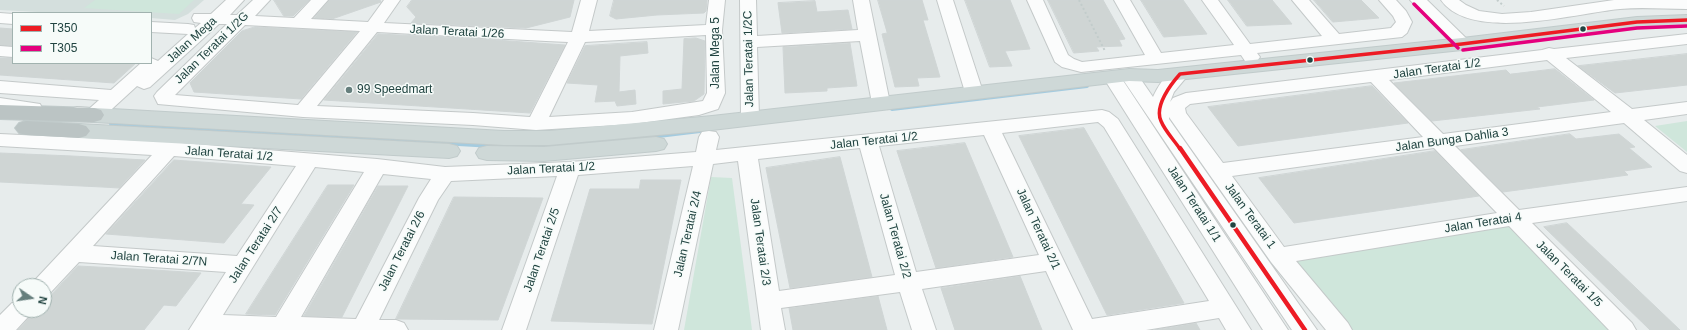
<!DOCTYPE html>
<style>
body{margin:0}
#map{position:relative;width:1687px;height:330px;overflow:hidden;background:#e7ecec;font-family:Arial,sans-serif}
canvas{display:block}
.legend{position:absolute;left:12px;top:12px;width:140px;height:52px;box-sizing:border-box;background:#f6fbf9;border:1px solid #a1b2af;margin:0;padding:5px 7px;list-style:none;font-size:12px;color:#214441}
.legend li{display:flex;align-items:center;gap:8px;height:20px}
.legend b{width:20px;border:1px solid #a1b2af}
.north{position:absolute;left:12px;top:278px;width:40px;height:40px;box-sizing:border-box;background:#f6fbf9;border:1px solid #a1b2af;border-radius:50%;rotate:103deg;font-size:11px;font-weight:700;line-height:16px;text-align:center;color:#214441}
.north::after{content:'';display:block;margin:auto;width:14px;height:18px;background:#667f7d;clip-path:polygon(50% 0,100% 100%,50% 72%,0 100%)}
</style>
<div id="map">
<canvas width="1687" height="330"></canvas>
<ul class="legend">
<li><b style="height:5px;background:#ed1b24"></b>T350</li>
<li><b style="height:5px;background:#e5007d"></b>T305</li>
</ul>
<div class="north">N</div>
</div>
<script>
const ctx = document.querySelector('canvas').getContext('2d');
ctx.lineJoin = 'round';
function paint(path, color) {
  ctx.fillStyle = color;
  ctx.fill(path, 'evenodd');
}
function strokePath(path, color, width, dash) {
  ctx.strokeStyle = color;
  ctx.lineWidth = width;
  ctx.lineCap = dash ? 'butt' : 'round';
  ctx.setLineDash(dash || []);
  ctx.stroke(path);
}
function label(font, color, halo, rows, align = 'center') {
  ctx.font = font + ' Arial,sans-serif';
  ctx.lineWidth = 3;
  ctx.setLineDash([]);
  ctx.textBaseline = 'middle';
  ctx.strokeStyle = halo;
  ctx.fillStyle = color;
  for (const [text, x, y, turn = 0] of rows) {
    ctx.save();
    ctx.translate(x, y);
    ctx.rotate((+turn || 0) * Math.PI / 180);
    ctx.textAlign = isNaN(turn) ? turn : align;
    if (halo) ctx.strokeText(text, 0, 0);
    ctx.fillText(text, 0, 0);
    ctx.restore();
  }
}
paint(new Path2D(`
 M0,0H204L188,14L175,20L151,18V13H56L0,10Z`), '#d4dfdd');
paint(new Path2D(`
 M95,0H194L179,14L84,8Z
 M1687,121V152L1655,126Z
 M711,177L732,178L752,330H684Z
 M1512,225L1616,330H1348L1291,260Z`), '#cfe6db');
strokePath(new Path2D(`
 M892,109L1087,86
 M111,124L493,146
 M642,138L700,131
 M548,147L618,140`), '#a4cbdf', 4);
const building = new Path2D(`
 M274,0H309L293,16H284Z
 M329,0H380L381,2L332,19L314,18Z
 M412,0H574L570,17L526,28L411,23L416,17L407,7Z
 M614,0H707L706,11L704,13L657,15L616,19L610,16Z
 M878,0H922L928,20H923L940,77L917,78L919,86L895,87L882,34L887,33Z
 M965,0H1010L1030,49L1005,51L1012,66L990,67Z
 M1048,0H1103L1125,39L1119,40L1122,46L1096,47L1099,51L1074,53Z
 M1141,0H1183L1207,34L1164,37Z
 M1228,0H1272L1292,24L1247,26Z
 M1314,0H1361L1379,18L1333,22Z
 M815,1L817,12L848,10L852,29L782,33L778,3Z
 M255,27L357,32L301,99L194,92L190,83L242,31Z
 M0,28L13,29V46L0,45Z
 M378,34L483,39H482L565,45L530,113L324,100Z
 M696,38L705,41L704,94L694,101L663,104V91L682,89L684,39Z
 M647,42L648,53L620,56L619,92L635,90L636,104L617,106L615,101L595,102L598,85L567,83L585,46Z
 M850,43L857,86L827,88V91L785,93L783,47Z
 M1687,54V85L1615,93L1578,66Z
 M0,58H13V63H136L114,83L0,75Z
 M1555,69L1594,100L1537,107L1540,109L1432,121L1394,83L1506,70L1510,74Z
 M1372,86L1408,123L1238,146L1208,107Z
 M1084,128L1145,234L1184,303L1107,315L1019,136Z
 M1570,134L1576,139L1619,134L1635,147L1629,148L1652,167L1624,171L1628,175L1503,192L1461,150Z
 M965,143L1013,257L936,268L897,151Z
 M1435,151L1479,196L1294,223L1259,178Z
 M0,153L72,156L145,160L119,188L102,187L0,182Z
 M840,157L872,277L790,288L766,168Z
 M174,160L271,167L241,204L254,205L224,243L106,234Z
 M641,180H681L652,324L551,321L590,189H639Z
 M328,185H354L275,315L246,314Z
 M378,186H408L342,317L304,316Z
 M454,197L543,198L498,320L396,319Z
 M1567,223L1616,269L1680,330H1650L1544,227Z
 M78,266L154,270L201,273L176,306L164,305L144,330H18L29,318L33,310H44V303Z
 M1020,276L1042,330H955L941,288Z
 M878,296L887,330H793L789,308Z
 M1196,323L1200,330H1155Z`);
paint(building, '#cfd5d4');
strokePath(building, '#cfd5d5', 1);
const minor = new Path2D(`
 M226,0H244L230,15H237L253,0H270L255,16L294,18L311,0H328L311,19L368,22L384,0H400L384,23L572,32L581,0H597L589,31L706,25L709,0H725L722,30L725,93L718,109L699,115L632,124L536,130L473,125L303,117L158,104L154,96L157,92L227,24H219L150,87L144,89L137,86L101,119C91,122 80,120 70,117L68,113L70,109L77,107L90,108L99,100L0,93V81L111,90L141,63H151V58L158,61L188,34L151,32V22L188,24L194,25L195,28L201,23L194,22L192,18L194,14H211ZM245,25L360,31L298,105L175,95ZM377,32L546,41L568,42L530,117L473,113L317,106ZM706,35L707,93L703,101L632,112L549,117L585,42Z
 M740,0H756L757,36L858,30L853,0H869L890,103L888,107L881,109L874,107L872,103L860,41L757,47L759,117L757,121L750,123L743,121L741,117Z
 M937,0H953L983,92L980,96L974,98L968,96L965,92Z
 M1027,0H1043L1068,55L1074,59L1082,62L1145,55L1114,0H1130L1161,53L1234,45L1202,0H1218L1250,44L1322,36L1292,0H1309L1339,34L1391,28L1396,22L1393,16L1379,0H1396L1406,11L1412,22L1407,33L1402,37L1257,53L1260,57L1257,61L1251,62L1245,61L1241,55L1081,72L1062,67L1055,62Z
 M1410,0H1427L1468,40L1471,44L1468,48L1462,49L1456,48Z
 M1441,0H1459L1466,5L1479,11L1502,14L1531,12L1614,0H1687V9C1664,9 1642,7 1620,9C1576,13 1471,43 1441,0Z
 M0,13L13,14V24L0,23Z
 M1687,34V44L1566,58L1632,109L1687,102V114L1644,120L1687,155V173L1680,171L1624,123L1455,146L1519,210L1687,187V201L1532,223L1632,323L1636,330H1609L1509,226L1296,261L1348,323L1352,330H1326L1271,262L1169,117V119L1317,330H1292L1120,75L1123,71L1129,70L1135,71L1153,97C1157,88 1165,75 1173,70C1178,68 1182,69 1186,70L1189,74L1174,92L1170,102L1173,98L1186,93L1542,50L1549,48L1554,49ZM1547,60L1611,112L1443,134L1389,80ZM1371,82L1423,137L1223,163L1186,113L1185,108L1190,104ZM1434,148L1497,213L1284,247L1232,176Z
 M0,46L13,47V57L0,56Z
 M1112,72L1118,73L1288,330H1263L1103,77L1106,73Z
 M0,98L40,104L42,108L40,112L33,114L0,110Z
 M1102,110L1109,112L1118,119L1251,330H1226L1219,318L1146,330H1073L1046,271L922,289L936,330H912L900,292L781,308L785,330H761L738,161L713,164L678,330H654L693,166L578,175L526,330H502L557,176L451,181L438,200L379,320H396L404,323L408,330H189L226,272L79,262L51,292L44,295V286H32L35,280L152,155L0,146V134L169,142L377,159L445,167L570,162L696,152L699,137L702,132L709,131L716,132L719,137L716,150ZM1098,122L1104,127L1209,301L1092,319L1002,133ZM984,135L1039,255L916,272L879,146ZM860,148L895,275L779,291L758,159ZM174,156L296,166L237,256L93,246ZM315,167L364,172L276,317L223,315ZM383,174L431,179L419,198L356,319L301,317Z
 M20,301V310H32L28,317L16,330H0V315L12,303Z`);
const major = new Path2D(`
 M1687,15V25L1637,27L1462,50L1158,82L1129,81L712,130L549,145H504L94,122L87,120L84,115L87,110L94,108L504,131H549L712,116L1129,69L1158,70L1462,38L1637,17Z
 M79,124L449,144L457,146L460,151L457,156L449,158L79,138L72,136L68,131L72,126Z
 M656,137L664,139L667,144L664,149L656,151L544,161L487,160L479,158L476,153L479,148L487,146L544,147Z`);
const highway = new Path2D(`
 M0,105L94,108L101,110L104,115L101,120L94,122L0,119Z
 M26,121L79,124L86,126L90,131L86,136L79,138L26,135L19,133L15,128L19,123Z`);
strokePath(minor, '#c4c9c9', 2);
strokePath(major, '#c1cbcb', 2);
strokePath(highway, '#c1cbcb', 2);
strokePath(new Path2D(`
 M1079,0L1105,51
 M1497,0L1504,6`), '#c2cccb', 2, [2, 2.5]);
paint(minor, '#fbfcfc');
paint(major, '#ced8d7');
paint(highway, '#bbc4c4');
strokePath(new Path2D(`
 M1180,149C1174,140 1165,131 1161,121C1154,106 1171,84 1180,74L1462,44L1637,22L1687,20`), '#ed1b24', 3.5);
strokePath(new Path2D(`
 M1180,148L1305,330`), '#ed1b24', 4.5);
strokePath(new Path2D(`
 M1414,4L1458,48
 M1463,50L1637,28L1687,26`), '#e5007d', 3.5);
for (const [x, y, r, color] of [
 [1583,29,3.5,"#214441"],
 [1310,60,3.5,"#214441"],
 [349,90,4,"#667f7d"],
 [1233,225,3.5,"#214441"]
]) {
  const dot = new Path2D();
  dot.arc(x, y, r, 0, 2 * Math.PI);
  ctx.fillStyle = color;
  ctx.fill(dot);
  strokePath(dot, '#f6fbf9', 1.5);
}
label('12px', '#214441', '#f6fbf9', [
 ["Jalan Teratai 1/26",457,32,3],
 ["Jalan Mega",192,40,-42],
 ["Jalan Teratai 1/2G",212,48,-44],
 ["Jalan Mega 5",716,53,-90],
 ["Jalan Teratai 1/2C",749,59,-91],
 ["Jalan Teratai 1/2",1437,69,-8],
 ["Jalan Bunga Dahlia 3",1452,140,-8],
 ["Jalan Teratai 1/2",874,141,-6],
 ["Jalan Teratai 1/2",229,154,4],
 ["Jalan Teratai 1/2",551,169,-3],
 ["Jalan Teratai 1/1",1194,204,57],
 ["Jalan Teratai 1",1250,216,54],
 ["Jalan Teratai 4",1483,223,-9],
 ["Jalan Teratai 2/1",1038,229,65],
 ["Jalan Teratai 2/4",688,234,-77],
 ["Jalan Teratai 2/2",895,236,74],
 ["Jalan Teratai 2/3",760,242,82],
 ["Jalan Teratai 2/7",256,245,-57],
 ["Jalan Teratai 2/5",542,250,-71],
 ["Jalan Teratai 2/6",402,251,-63],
 ["Jalan Teratai 2/7N",159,259,4],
 ["Jalan Teratai 1/5",1569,274,45]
]);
label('12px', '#214441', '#f6fbf9', [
 ["99 Speedmart",357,90]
], 'left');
</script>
